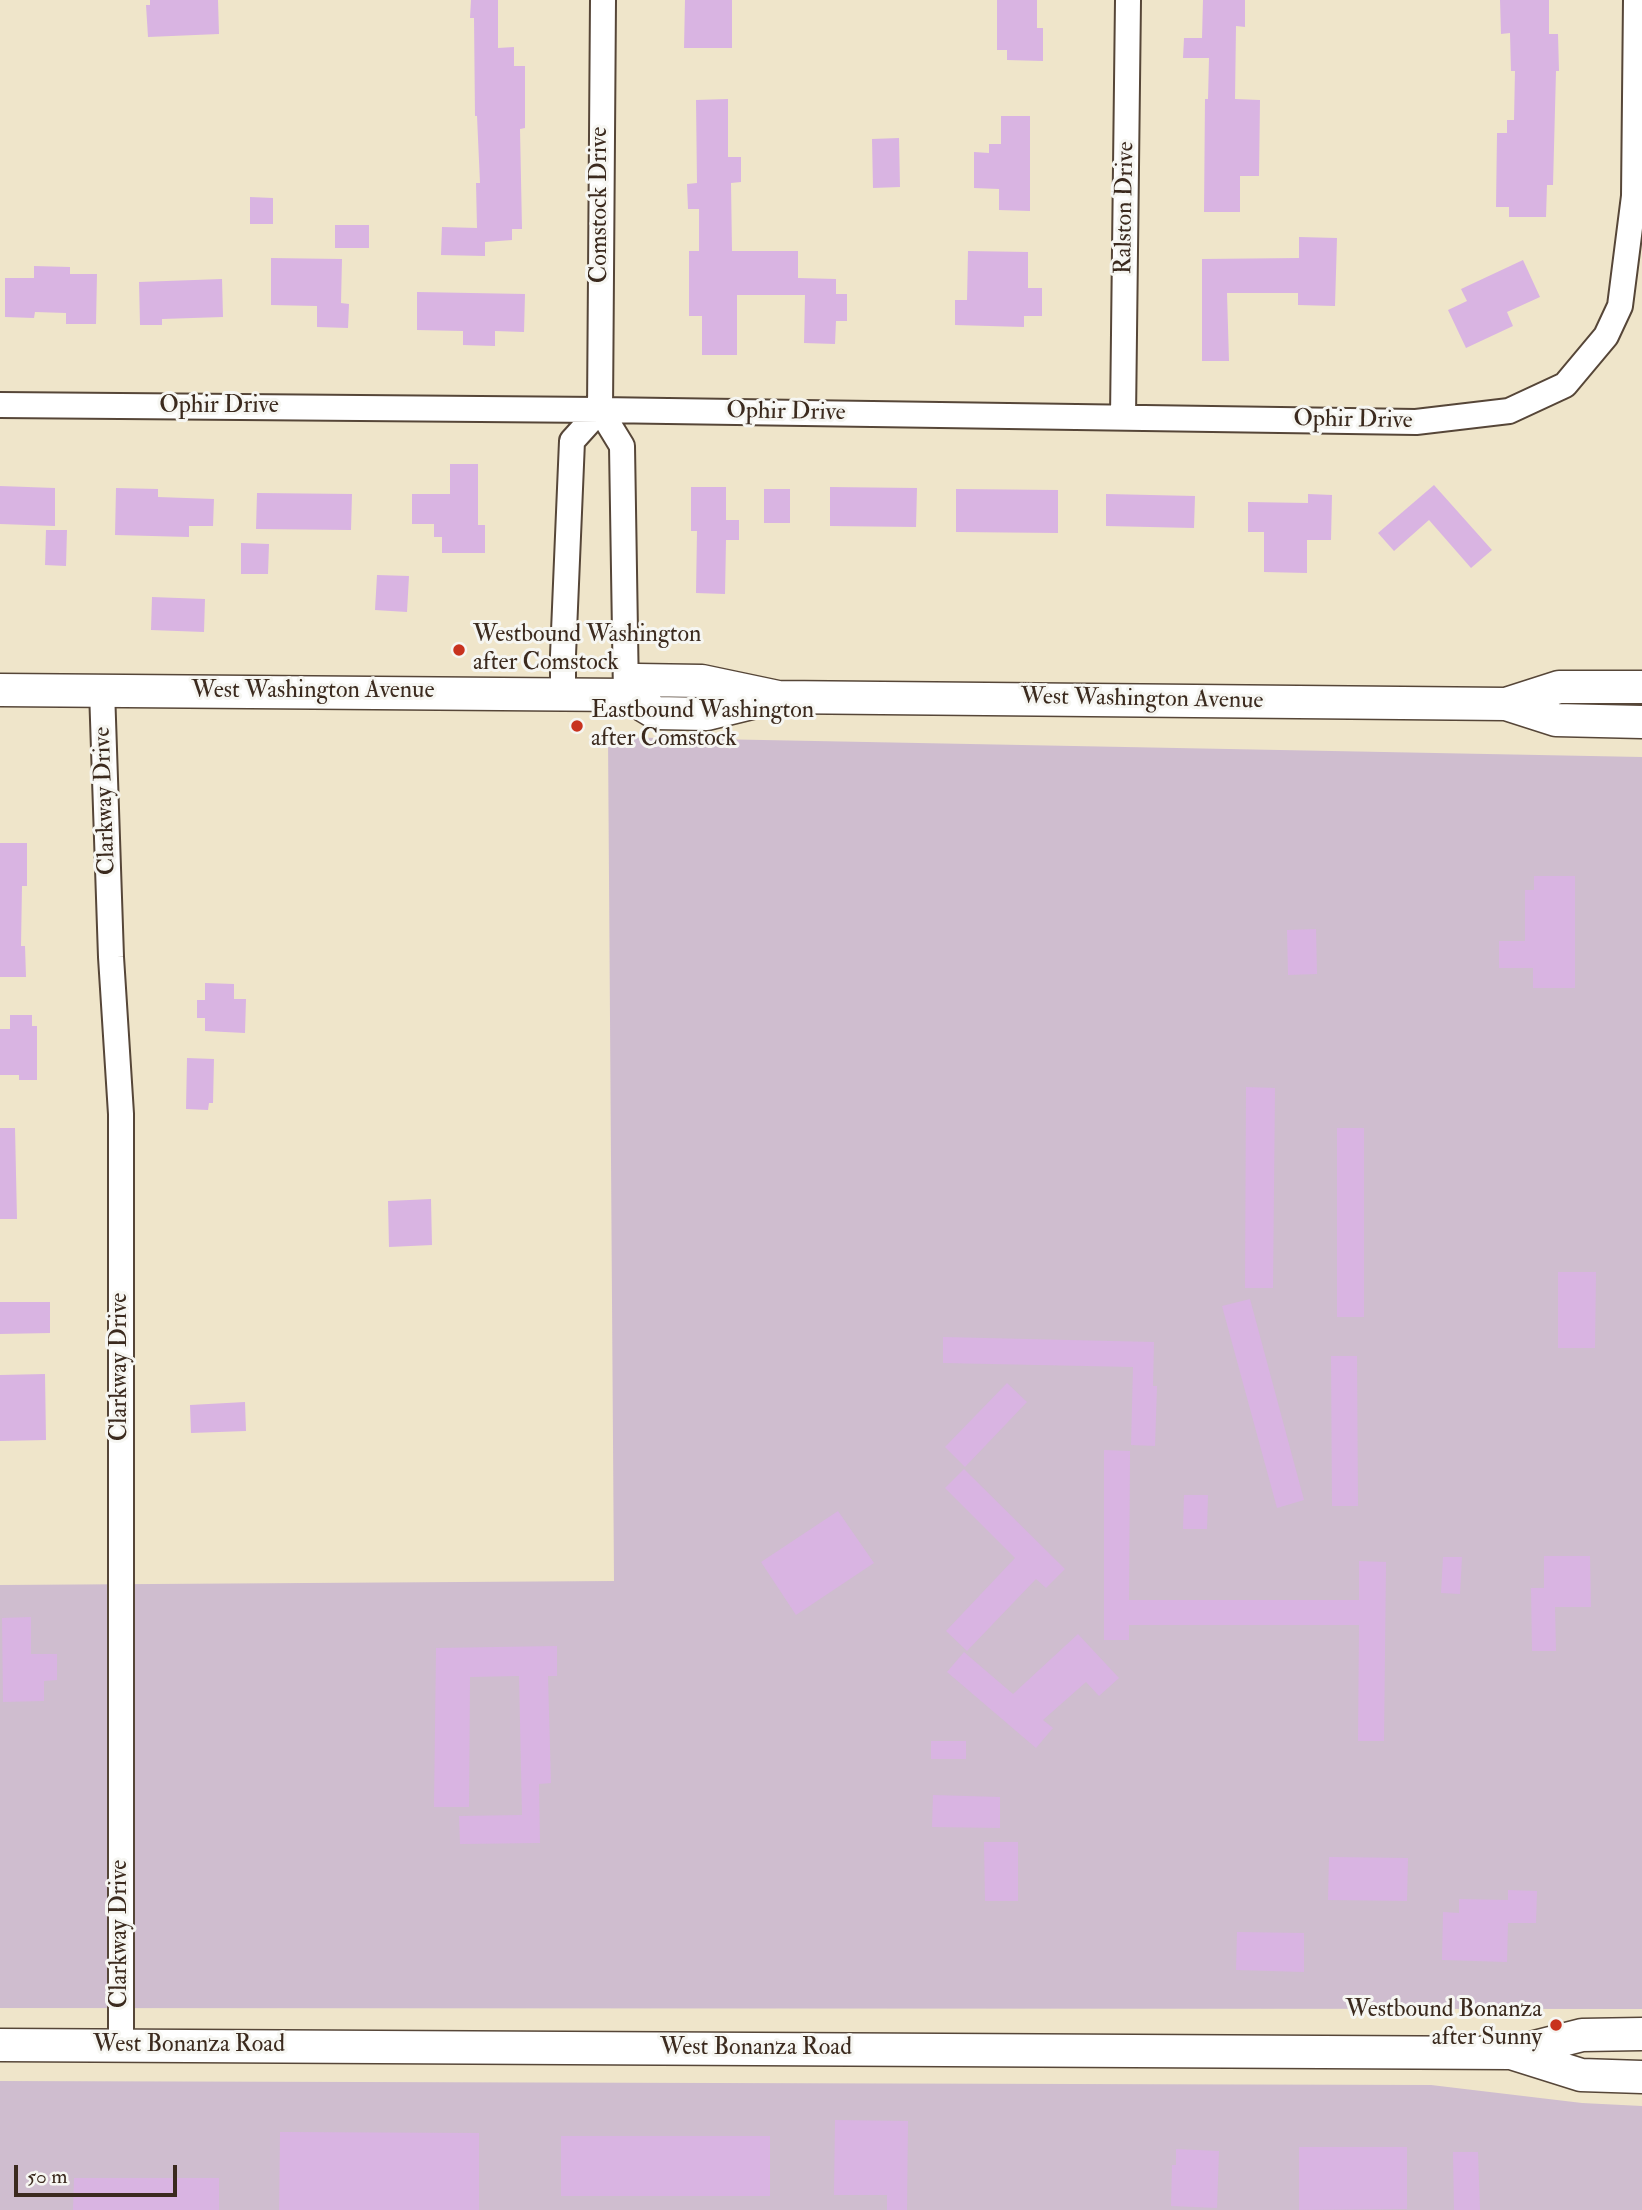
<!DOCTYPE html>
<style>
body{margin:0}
#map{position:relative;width:1642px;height:2210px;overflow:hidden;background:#efe5ca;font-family:"IM FELL Double Pica",serif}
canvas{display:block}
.scale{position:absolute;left:14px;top:2165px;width:163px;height:32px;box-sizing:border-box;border:4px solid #3b2a1e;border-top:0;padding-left:9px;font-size:21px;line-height:24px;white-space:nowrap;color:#3b2a1e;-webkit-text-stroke:5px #f6f6f2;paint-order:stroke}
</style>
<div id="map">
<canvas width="1642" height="2210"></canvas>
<div class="scale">50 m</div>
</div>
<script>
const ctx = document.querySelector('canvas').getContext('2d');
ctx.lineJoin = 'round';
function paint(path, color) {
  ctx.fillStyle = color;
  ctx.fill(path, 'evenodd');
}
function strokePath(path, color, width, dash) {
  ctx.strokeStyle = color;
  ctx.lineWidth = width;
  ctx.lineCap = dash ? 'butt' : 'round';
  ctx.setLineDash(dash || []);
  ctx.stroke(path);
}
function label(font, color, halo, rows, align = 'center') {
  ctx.font = font + ' "IM FELL Double Pica",serif';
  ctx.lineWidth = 6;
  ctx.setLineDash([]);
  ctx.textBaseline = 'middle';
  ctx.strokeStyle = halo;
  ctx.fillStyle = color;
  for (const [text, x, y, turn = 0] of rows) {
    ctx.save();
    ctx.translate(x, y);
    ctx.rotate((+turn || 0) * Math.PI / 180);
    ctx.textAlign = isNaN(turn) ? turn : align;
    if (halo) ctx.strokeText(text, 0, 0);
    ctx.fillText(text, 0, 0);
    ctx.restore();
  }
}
paint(new Path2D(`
 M608,737L1642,757V2009L0,2008V1585L614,1581Z
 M0,2081L1431,2085L1582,2103L1642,2106V2210H0Z`), '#cfbdcf');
paint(new Path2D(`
 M150,0H218L219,34L148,37L146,5H150Z
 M471,0H498V48L514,47V66H525V128L520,129L522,229H512V240L485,242V256L441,255L442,227L477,228L476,183H480L477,116H475L474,18H470Z
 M685,0H732V48H684Z
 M997,0H1037V28H1043V61L1007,60V50H997Z
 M1203,0H1245V27L1236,26L1235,99L1260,100L1259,176H1240V212H1204L1205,99H1208L1209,58H1183L1184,38H1202Z
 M1500,0H1549V34H1558L1559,71H1556L1553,185H1547L1546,217H1509V207H1496L1497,133H1507V120H1514L1515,71H1511L1510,33L1501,34Z
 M728,99V157H741V182L731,183L732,251H798V278L836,279V294H847V321H836L835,344L804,343L805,295H737V355H702V316H689V251H699V209H688L687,184L697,183L696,100Z
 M1001,116H1030V211L999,210V189L974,188V152L989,153V144H1001Z
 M899,138L900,187L873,188L872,139Z
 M250,197L273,198V224H250Z
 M335,225H369V248H335Z
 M1299,237L1337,238L1335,306L1298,305V293H1227L1229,361H1202V259L1299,258Z
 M968,251L1028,252V288H1042V316H1024V327L955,325V300H967Z
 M271,258L342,259L341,303L349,304L348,328L317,327V306L271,305Z
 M1523,260L1540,297L1507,312L1513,326L1466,348L1448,310L1467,301L1461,289Z
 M34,266L70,267V274H97L96,324H66V313L35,312L34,318L5,317V278H34Z
 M222,279L223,317L162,319V325H140L139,282Z
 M417,292L525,294L524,332L495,331V346L463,345V331L417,330Z
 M450,464H478V525H485V553H442V537H434V524H412V494H450Z
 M1434,485L1492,550L1471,568L1429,520L1394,551L1378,533Z
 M0,486L55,488V526L0,524Z
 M691,487H726V520H739V540H726L725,594L696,593L697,531H691Z
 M830,487L917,488L916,527L830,526Z
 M116,488L158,489V497L214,499L213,526H189V537L115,535Z
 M764,489H790V523H764Z
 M956,489L1058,490V533L956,532Z
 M257,493L352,494L351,530L256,529Z
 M1106,494L1195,496L1194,528L1106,526Z
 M1308,494L1332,495L1331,540H1307V573L1264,572V532H1248V502L1308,503Z
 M46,530H67L66,566L45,565Z
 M241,543L269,544L268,574H241Z
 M377,575L409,576L407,612L375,610Z
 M152,597L205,599L204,632L151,630Z
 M0,843H27V886H22L21,946H25L26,977H0Z
 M1534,876H1575V988H1533V968H1499V941H1525V890H1534Z
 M1316,929L1317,974L1288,975L1287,930Z
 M205,983L234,984V999H246L245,1033L205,1031V1018H197V1000H205Z
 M10,1015H32V1026H37V1080H19V1075H0V1029H10Z
 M187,1058L214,1059L213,1103H209L208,1110L186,1109Z
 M1246,1087L1275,1088L1273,1288H1245Z
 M0,1128H15L17,1219H0Z
 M1337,1128H1364V1317H1337Z
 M431,1199L432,1245L389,1247L388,1201Z
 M1558,1272H1596L1595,1348H1558Z
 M1250,1299L1304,1500L1277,1508L1222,1306Z
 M0,1302H50V1333L0,1334Z
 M943,1337L1154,1342L1153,1386H1157L1155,1446L1131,1445L1133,1367L943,1363Z
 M1331,1356H1357L1358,1506H1332Z
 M45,1374L46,1440L0,1441V1375Z
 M1007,1383L1027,1402L965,1467L945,1447Z
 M245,1402L246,1431L191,1433L190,1405Z
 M1104,1450L1130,1451L1129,1600H1359V1561L1386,1562L1384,1741H1358L1359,1625H1129V1640H1104Z
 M964,1469L1065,1569L1046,1588L1036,1579L967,1651L946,1631L1015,1558L945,1488Z
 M1184,1495H1208L1207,1529H1183Z
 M838,1511L874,1563L796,1615L761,1562Z
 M1544,1556H1590L1591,1607H1555L1556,1651H1532L1531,1588H1544Z
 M1443,1557H1462L1460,1594L1441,1593Z
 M31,1617V1654H57V1680L44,1681V1701L3,1702L2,1618Z
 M1078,1634L1119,1678L1099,1696L1086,1682L1043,1720L1053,1728L1036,1748L947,1672L964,1652L1013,1694Z
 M557,1646V1676H548L551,1783L539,1784L540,1843L460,1844L459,1816L522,1815L519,1676L470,1677L469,1807H434L436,1648Z
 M931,1741H966V1759H931Z
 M933,1795L1000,1797V1828L932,1827Z
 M984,1842H1018V1901H985Z
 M1329,1857L1408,1858L1407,1901L1328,1900Z
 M1508,1890L1537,1891L1536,1923H1508L1507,1962L1442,1960L1443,1912L1459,1913V1899L1508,1900Z
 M1237,1932L1304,1933V1972L1236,1970Z
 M835,2120L908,2121L907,2210H887V2195H834Z
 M280,2132L479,2133V2210H279Z
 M561,2136H770V2196H561Z
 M1299,2147H1407V2209L1299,2210Z
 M1176,2149L1219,2151L1217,2208L1171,2206L1172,2165H1176Z
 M1453,2152H1478L1480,2210H1454Z
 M74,2178H219V2210H73Z`), '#d9b4e2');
const minor = new Path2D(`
 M603,0L600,410L622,446L626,695
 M0,405L600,410L1416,422L1509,411L1565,385L1606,336L1620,306L1634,196L1636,0
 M1123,417L1128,0
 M102,690L111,957L121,1114V2045
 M563,695V655L572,441L600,410`);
const major = new Path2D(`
 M0,690L626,695L656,713L707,714L768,699
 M626,695L637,680L702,681L778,697L1506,704L1556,720L1642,722
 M1506,704L1559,687H1642
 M0,2045L1511,2053L1582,2035L1642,2034
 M1511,2053L1581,2075L1642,2077`);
strokePath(minor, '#564638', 28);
strokePath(major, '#564638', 35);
strokePath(minor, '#fff', 24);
strokePath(major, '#fff', 32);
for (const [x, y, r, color] of [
 [459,650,7,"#c8321e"],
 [577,726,7,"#c8321e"],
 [1556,2025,7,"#c8321e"]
]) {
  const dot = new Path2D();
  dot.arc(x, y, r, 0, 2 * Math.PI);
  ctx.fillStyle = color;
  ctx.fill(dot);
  strokePath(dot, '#f6f6f2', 2.5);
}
label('24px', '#3b2a1e', '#f6f6f2', [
 ["Comstock Drive",601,205,-90],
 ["Ralston Drive",1126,208,-89],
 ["Ophir Drive",219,407],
 ["Ophir Drive",786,413,1],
 ["Ophir Drive",1353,421,1],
 ["West Washington Avenue",313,692],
 ["West Washington Avenue",1142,700,1],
 ["Clarkway Drive",106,801,-92],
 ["Clarkway Drive",121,1367,-90],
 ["Clarkway Drive",121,1934,-90],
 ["West Bonanza Road",189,2046],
 ["West Bonanza Road",756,2049]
]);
label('24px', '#3b2a1e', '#f6f6f2', [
 ["Westbound Washington",473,636],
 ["after Comstock",473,664],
 ["Eastbound Washington",591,712],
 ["after Comstock",591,740],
 ["Westbound Bonanza",1542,2011,"right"],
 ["after Sunny",1542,2039,"right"]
], 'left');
</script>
